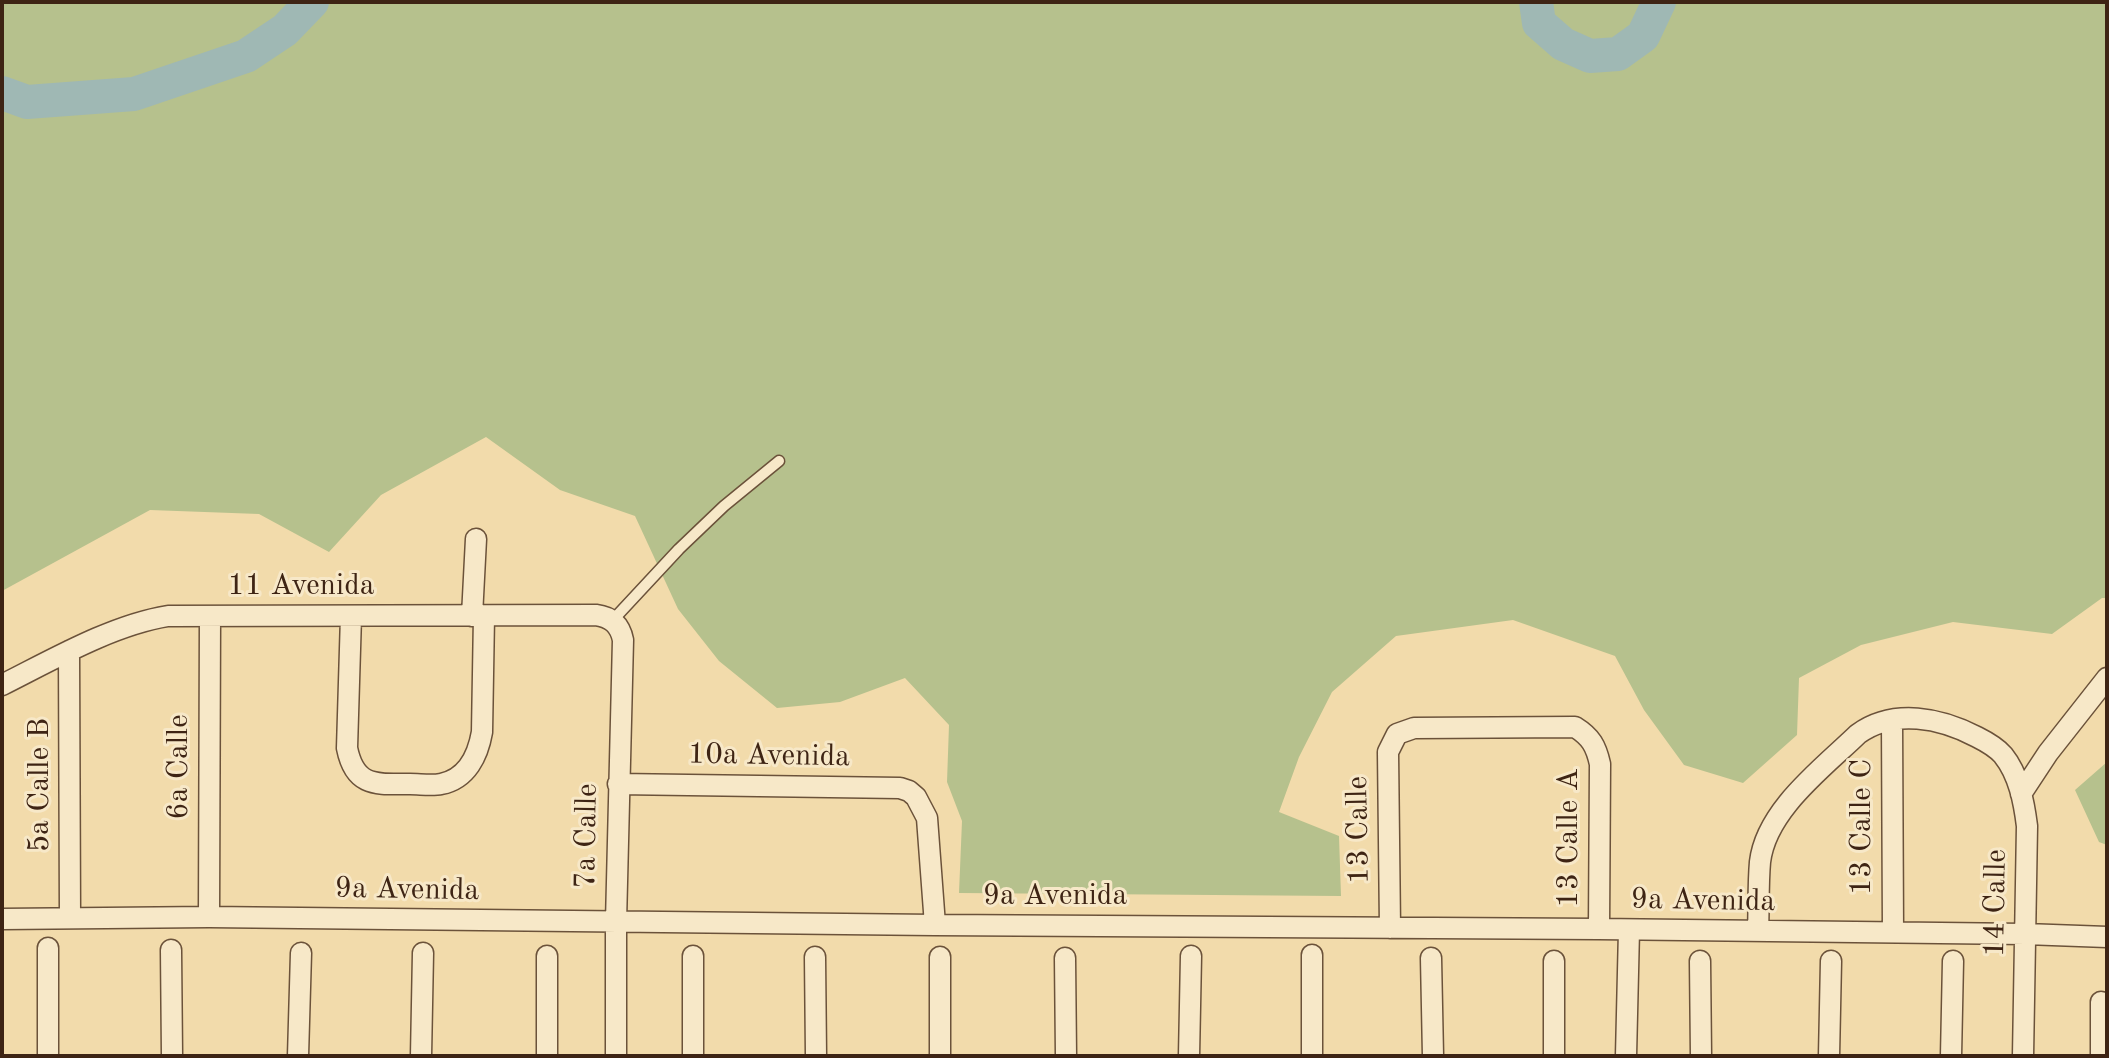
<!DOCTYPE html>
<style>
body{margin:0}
#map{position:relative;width:2109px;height:1058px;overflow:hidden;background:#f2dbab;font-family:"Old Standard TT",serif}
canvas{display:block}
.frame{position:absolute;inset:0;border:4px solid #3e2414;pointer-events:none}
</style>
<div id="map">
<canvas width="2109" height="1058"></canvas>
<div class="frame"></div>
</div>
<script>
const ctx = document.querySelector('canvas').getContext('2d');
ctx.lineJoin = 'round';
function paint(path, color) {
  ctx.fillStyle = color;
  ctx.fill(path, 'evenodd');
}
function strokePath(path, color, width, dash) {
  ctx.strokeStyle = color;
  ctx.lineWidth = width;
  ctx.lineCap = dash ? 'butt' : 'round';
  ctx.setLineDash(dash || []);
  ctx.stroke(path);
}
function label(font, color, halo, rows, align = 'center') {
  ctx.font = font + ' "Old Standard TT",serif';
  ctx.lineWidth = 6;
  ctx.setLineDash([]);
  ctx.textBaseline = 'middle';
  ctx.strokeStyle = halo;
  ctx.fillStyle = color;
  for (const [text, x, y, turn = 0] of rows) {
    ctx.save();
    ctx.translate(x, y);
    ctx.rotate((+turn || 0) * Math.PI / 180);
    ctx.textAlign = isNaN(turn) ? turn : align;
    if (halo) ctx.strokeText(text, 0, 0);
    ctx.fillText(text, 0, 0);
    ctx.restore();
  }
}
paint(new Path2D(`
 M2,2H2107V598H2102L2052,634L1953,622L1861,645L1799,678L1797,735L1743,783L1684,765L1644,710L1615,656L1513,620L1396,636L1332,692L1299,757L1279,812L1339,836L1341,896L959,893L962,821L947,782L949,725L905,678L840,702L777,708L719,661L678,609L635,516L560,490L486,437L381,495L329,552L259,514L150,510L2,591Z
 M2107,762V845L2099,842L2075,790Z`), '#b6c18d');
strokePath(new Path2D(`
 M1536,2L1539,23L1563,44L1590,56L1618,54L1643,36L1659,2
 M2,93L27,102L134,94L246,56L285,30L312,2`), '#9fb8b4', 34);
const lane = new Path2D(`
 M612,621L679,549L724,506L779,461`);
const street = new Path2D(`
 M351,616L347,748C355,788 377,784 410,784C420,784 432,786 441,784C467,779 478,755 482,732L484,616
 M472,616L476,539
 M69,651L70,918
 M2,685C52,660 112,625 168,616L596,615C611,617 620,625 623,640L616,922V1056
 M1892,721L1893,932
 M618,784L900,788L909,791L916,797L927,818L935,925
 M2021,794L2048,753L2107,678
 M209,917L210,616
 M2,919L209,917L935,925L1599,929L2025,934L2107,937
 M1390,928L1388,752L1397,734L1414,728L1575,727C1591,737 1596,746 1600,764L1599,929
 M1758,931C1759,908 1758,885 1760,862C1766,810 1823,768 1858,734C1894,708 1941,718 1977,737C1987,742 1996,747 2003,755C2019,775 2024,802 2027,826L2023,1056
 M171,950L172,1056
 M815,957L816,1056
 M940,957V1056
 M1065,958L1066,1056
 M1431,958L1433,1056
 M1700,961L1701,1056
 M48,1056V948
 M298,1056L301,953
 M421,1056L423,953
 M547,1056V956
 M693,1056V956
 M1189,1056L1191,956
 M1312,1056V955
 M1554,1056V961
 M1626,1056L1629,930
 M1829,1056L1831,961
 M1951,1056L1953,961
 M2101,1056V1002`);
strokePath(lane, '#6b523a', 13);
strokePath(street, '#6b523a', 23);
strokePath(lane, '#f7e8c8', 10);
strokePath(street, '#f7e8c8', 20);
label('30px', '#3e2414', '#f7e8c8', [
 ["11 Avenida",301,586],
 ["10a Avenida",769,756,1],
 ["6a Calle",179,767,-90],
 ["5a Calle B",40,785,-90],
 ["13 Calle C",1862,827,-90],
 ["13 Calle",1359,830,-91],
 ["7a Calle",587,836,-89],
 ["13 Calle A",1569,838,-90],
 ["9a Avenida",407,890,1],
 ["9a Avenida",1055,896],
 ["9a Avenida",1703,901,1],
 ["14 Calle",1996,903,-89]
]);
</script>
